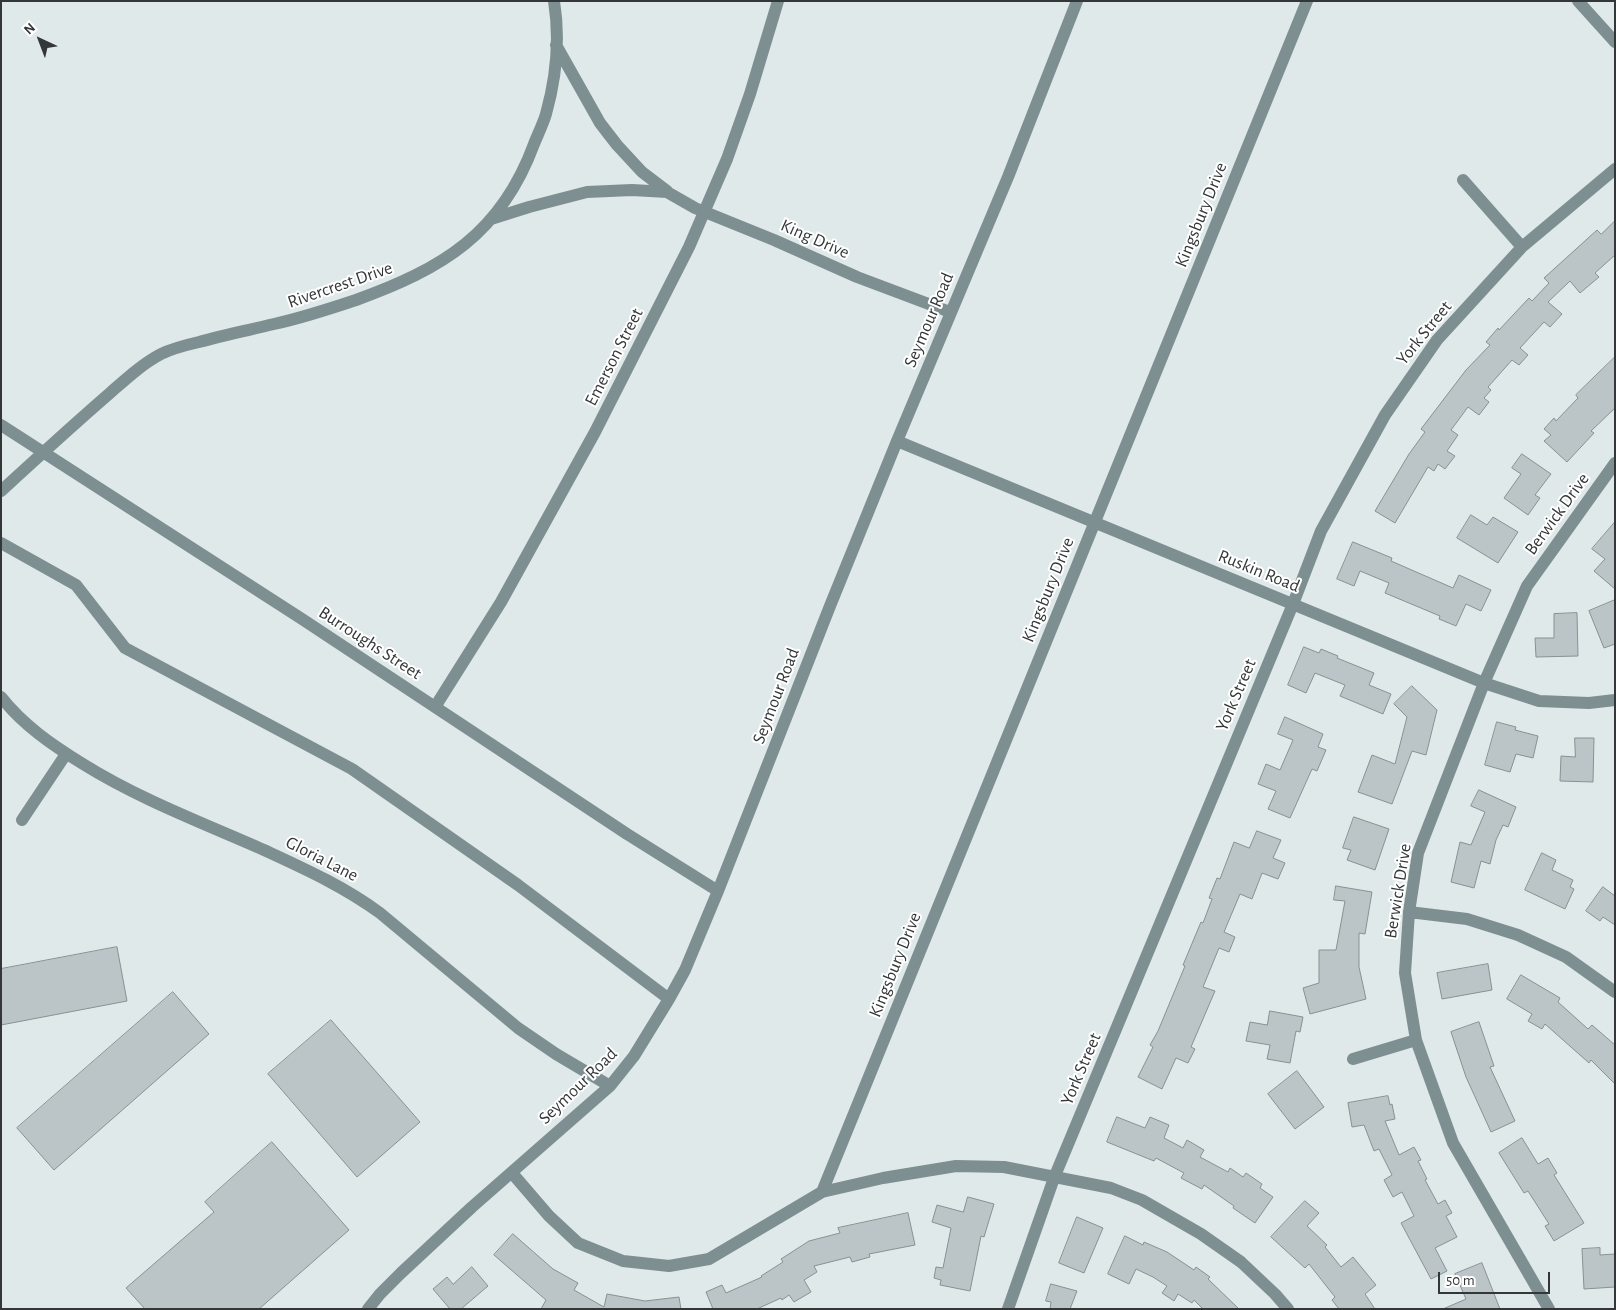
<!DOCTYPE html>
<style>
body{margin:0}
#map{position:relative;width:1616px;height:1310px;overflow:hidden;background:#dfe9ea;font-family:"Alegreya Sans",sans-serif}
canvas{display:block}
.frame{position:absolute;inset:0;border:2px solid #343738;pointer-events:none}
.north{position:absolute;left:15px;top:15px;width:50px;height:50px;-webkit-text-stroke:4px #fff;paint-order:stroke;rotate:317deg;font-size:14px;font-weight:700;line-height:20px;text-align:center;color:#343738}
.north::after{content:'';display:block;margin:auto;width:18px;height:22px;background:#343738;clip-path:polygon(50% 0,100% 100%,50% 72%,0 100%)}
.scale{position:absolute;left:1438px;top:1272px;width:112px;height:22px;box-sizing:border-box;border:2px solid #343738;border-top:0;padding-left:6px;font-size:15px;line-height:18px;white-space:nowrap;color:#343738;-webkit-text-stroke:4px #fff;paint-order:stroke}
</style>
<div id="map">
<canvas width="1616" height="1310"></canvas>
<div class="frame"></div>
<div class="north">N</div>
<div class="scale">50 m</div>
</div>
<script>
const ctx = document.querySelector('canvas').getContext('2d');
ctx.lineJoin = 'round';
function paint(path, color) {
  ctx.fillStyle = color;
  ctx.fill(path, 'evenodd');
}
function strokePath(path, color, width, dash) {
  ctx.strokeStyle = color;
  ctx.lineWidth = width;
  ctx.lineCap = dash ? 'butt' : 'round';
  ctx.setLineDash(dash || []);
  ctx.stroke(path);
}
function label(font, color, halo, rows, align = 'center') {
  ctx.font = font + ' "Alegreya Sans",sans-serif';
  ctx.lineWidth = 4;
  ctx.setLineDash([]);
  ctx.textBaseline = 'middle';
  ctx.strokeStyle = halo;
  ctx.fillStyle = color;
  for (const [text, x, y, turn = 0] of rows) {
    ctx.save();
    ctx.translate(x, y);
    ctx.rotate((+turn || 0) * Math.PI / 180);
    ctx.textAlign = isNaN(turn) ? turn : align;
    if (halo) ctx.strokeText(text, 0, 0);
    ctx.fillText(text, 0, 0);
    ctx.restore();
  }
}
const building = new Path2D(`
 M1615,221V255L1595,273L1599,277L1580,293L1570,281L1548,302L1562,314L1550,327L1544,322L1520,348L1528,355L1519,365L1512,360L1488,387L1491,390L1484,398L1489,402L1479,415L1468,407L1451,430L1458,435L1447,451L1455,456L1445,469L1438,464L1434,471L1428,467L1395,523L1375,511L1409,454L1425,432L1421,429L1466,370L1490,345L1486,342L1498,328L1499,330L1529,298L1532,301L1549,283L1544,278L1597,230L1601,234Z
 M1615,357V408L1591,431L1594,433L1567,462L1544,441L1551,435L1544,429L1554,418L1556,421L1578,398L1576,395Z
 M1522,454L1551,474L1535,495L1540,498L1528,515L1504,498L1521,474L1512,468Z
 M1471,515L1487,525L1493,517L1518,532L1498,563L1457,538Z
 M1615,522V589L1594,571L1605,559L1592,549Z
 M1353,542L1392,558L1391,561L1453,588L1459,575L1491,590L1481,611L1466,604L1456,626L1439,619L1440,616L1385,593L1389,583L1360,571L1354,586L1337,579Z
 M1615,600V644L1604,648L1589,611Z
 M1577,613L1578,656L1536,657L1535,638H1554V614Z
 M1304,647L1319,653L1321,649L1338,656L1337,658L1374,673L1369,685L1391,694L1383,714L1340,696L1345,685L1315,673L1306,693L1288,685Z
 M1412,686L1437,710L1426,755L1412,751L1392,804L1358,792L1372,755L1395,764L1407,717L1394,704Z
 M1285,717L1323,734L1318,747L1326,750L1317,771L1312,769L1290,818L1268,809L1276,791L1258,784L1266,764L1280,770L1293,740L1278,734Z
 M1497,722L1516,727L1515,730L1538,736L1533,758L1516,754L1510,772L1485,765Z
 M1575,738H1594L1593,782L1560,781L1561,756L1575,757Z
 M1479,790L1516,807L1508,827L1503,825L1496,840L1490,864L1481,861L1474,888L1451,882L1460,842L1471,845L1485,812L1471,806Z
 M1354,817L1389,829L1375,870L1347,860L1351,850L1343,848Z
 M1257,831L1281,840L1273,858L1285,863L1278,879L1262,873L1252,899L1240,894L1224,932L1235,937L1229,952L1219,948L1203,987L1215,991L1191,1047L1195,1049L1188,1063L1176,1058L1162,1089L1138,1077L1153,1047L1150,1045L1158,1031L1185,966L1183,965L1201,922L1203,923L1212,899L1209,898L1217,878L1220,879L1234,842L1249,848Z
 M1542,853L1556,860L1552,870L1573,880L1570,887L1574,889L1565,909L1525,890Z
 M1336,886L1372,892L1365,934L1359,933V967L1366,999L1310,1014L1303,988L1319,983V950H1336L1345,901L1334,900Z
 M1603,887L1615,896V925L1603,917L1600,921L1586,911Z
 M117,947L127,1001L1,1025V969Z
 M1488,964L1492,990L1442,999L1437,973Z
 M1521,975L1560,998L1558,1002L1588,1029L1592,1025L1615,1045V1084L1591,1060L1589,1063L1545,1024L1542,1029L1528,1021L1532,1014L1507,999Z
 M173,992L209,1034L54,1170L17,1128Z
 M1270,1011L1303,1017L1300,1032L1296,1031L1290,1063L1267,1059L1270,1045L1246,1041L1250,1022L1267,1025Z
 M331,1020L420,1122L357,1177L268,1074Z
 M1479,1022L1494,1066L1490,1067L1515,1121L1491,1132L1466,1077L1451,1032Z
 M1297,1071L1324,1107L1295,1129L1268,1094Z
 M1388,1096L1390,1105L1392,1104L1395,1119L1385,1121L1399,1155L1414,1147L1421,1160L1418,1161L1427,1179L1425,1180L1438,1204L1445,1200L1452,1213L1446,1216L1457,1237L1435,1248L1447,1271L1431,1279L1401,1223L1414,1216L1402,1192L1393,1197L1384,1180L1392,1175L1379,1149L1374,1151L1364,1125L1352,1127L1348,1103Z
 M1117,1117L1145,1128L1150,1117L1169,1125L1164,1138L1183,1148L1187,1140L1204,1150L1200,1157L1228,1172L1230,1168L1243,1177L1246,1173L1262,1184L1260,1188L1273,1197L1255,1223L1233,1208L1234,1206L1204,1185L1202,1189L1181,1178L1184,1173L1156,1158L1154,1161L1107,1142Z
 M1522,1138L1538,1164L1548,1158L1557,1173L1554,1175L1584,1223L1554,1241L1545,1226L1549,1224L1528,1191L1524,1193L1499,1153Z
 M272,1142L349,1230L259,1309H145L126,1288L214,1212L205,1202Z
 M968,1197L994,1204L984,1237L981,1236L970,1291L940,1285L941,1280L934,1278L936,1267L943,1268L951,1228L932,1222L937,1205L963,1212Z
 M1305,1201L1319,1213L1307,1226L1327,1245L1325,1247L1341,1267L1353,1257L1376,1285L1365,1294L1375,1309H1339L1332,1300L1335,1297L1309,1264L1305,1268L1271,1237Z
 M908,1213L915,1245L869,1254L870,1257L852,1262L850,1257L814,1266L817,1272L804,1280L811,1292L794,1302L789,1295L782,1300L781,1298L757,1309H713L706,1292L722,1285L726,1293L762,1277L761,1276L783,1262L781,1259L809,1241L840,1233L838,1228Z
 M1077,1217L1103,1228L1084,1273L1059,1263Z
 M513,1234L553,1269L578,1283L574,1290L604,1307L607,1294L645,1301L679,1297L681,1309H541L546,1300L494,1255Z
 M1125,1236L1143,1245L1144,1242L1167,1252L1194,1270L1196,1267L1210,1277L1208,1279L1239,1309H1203L1194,1300L1192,1303L1178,1294L1174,1301L1162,1293L1167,1286L1153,1277L1136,1269L1129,1284L1108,1274Z
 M1600,1248V1255L1615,1254V1287L1584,1289L1582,1249Z
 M1482,1263L1500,1309H1443L1466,1299L1455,1274Z
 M472,1267L488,1286L461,1309H450L433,1289L447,1277L453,1284Z
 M1051,1284L1077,1291L1070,1309H1050L1051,1302L1046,1301Z`);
paint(building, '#bbc4c6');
strokePath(building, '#889092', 1);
strokePath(new Path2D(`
 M1578,1L1615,42
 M556,45L600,123L617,145L642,172L667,191
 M1463,180L1522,247
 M491,219L529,207L587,192L632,190L667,192L695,208L774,240L857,277L950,312
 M1,425L302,619L627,834L718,891
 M897,441L1484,683L1539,701L1589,703L1615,700
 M1,491C37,458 73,425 110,393C126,379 142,364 161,354C173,348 186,345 199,342C224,335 249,330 274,324C302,318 329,309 356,300C442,269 501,234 534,144C538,134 543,124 546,114C556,78 560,38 554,1
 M1,543L76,585L125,648L352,769L518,885L669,999
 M1,697C23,725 52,745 83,764C139,799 203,823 264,850C305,869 343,886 380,913L518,1028L556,1054L610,1086
 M435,707L501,602L595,432L689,247L727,159L750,94L778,1
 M22,820L66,754
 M1409,912L1467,919L1518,935L1566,957L1615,992
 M1353,1059L1416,1040
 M512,1173L549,1216L578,1243L623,1261L669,1266L709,1259L822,1192L883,1178L956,1166L1004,1167L1111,1188L1142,1200L1201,1234L1241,1262L1275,1294L1288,1309
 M822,1192L1307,1
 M368,1309L380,1294L401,1273L472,1207L610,1086L634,1056L669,999L685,970L718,891L830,606L897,441L1008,177L1077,1
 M1008,1309L1054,1178L1293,604L1321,531L1385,415L1437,340L1522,247L1615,169
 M1549,1309L1453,1143L1416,1040L1405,973L1409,912L1418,853L1484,683L1527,586L1615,463`), '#7e8f92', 12);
label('18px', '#343738', '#fff', [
 ["Kingsbury Drive",1201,215,-68],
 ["King Drive",815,239,24],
 ["Rivercrest Drive",340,285,-19],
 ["Seymour Road",929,320,-67],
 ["York Street",1424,333,-51],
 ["Emerson Street",614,357,-63],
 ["Berwick Drive",1557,514,-54],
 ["Ruskin Road",1259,571,22],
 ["Kingsbury Drive",1048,590,-68],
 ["Burroughs Street",370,643,33],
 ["York Street",1236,695,-67],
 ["Seymour Road",776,696,-69],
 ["Gloria Lane",322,859,27],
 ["Berwick Drive",1398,891,-81],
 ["Kingsbury Drive",895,965,-68],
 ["York Street",1081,1069,-67],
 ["Seymour Road",578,1086,-44]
]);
</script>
